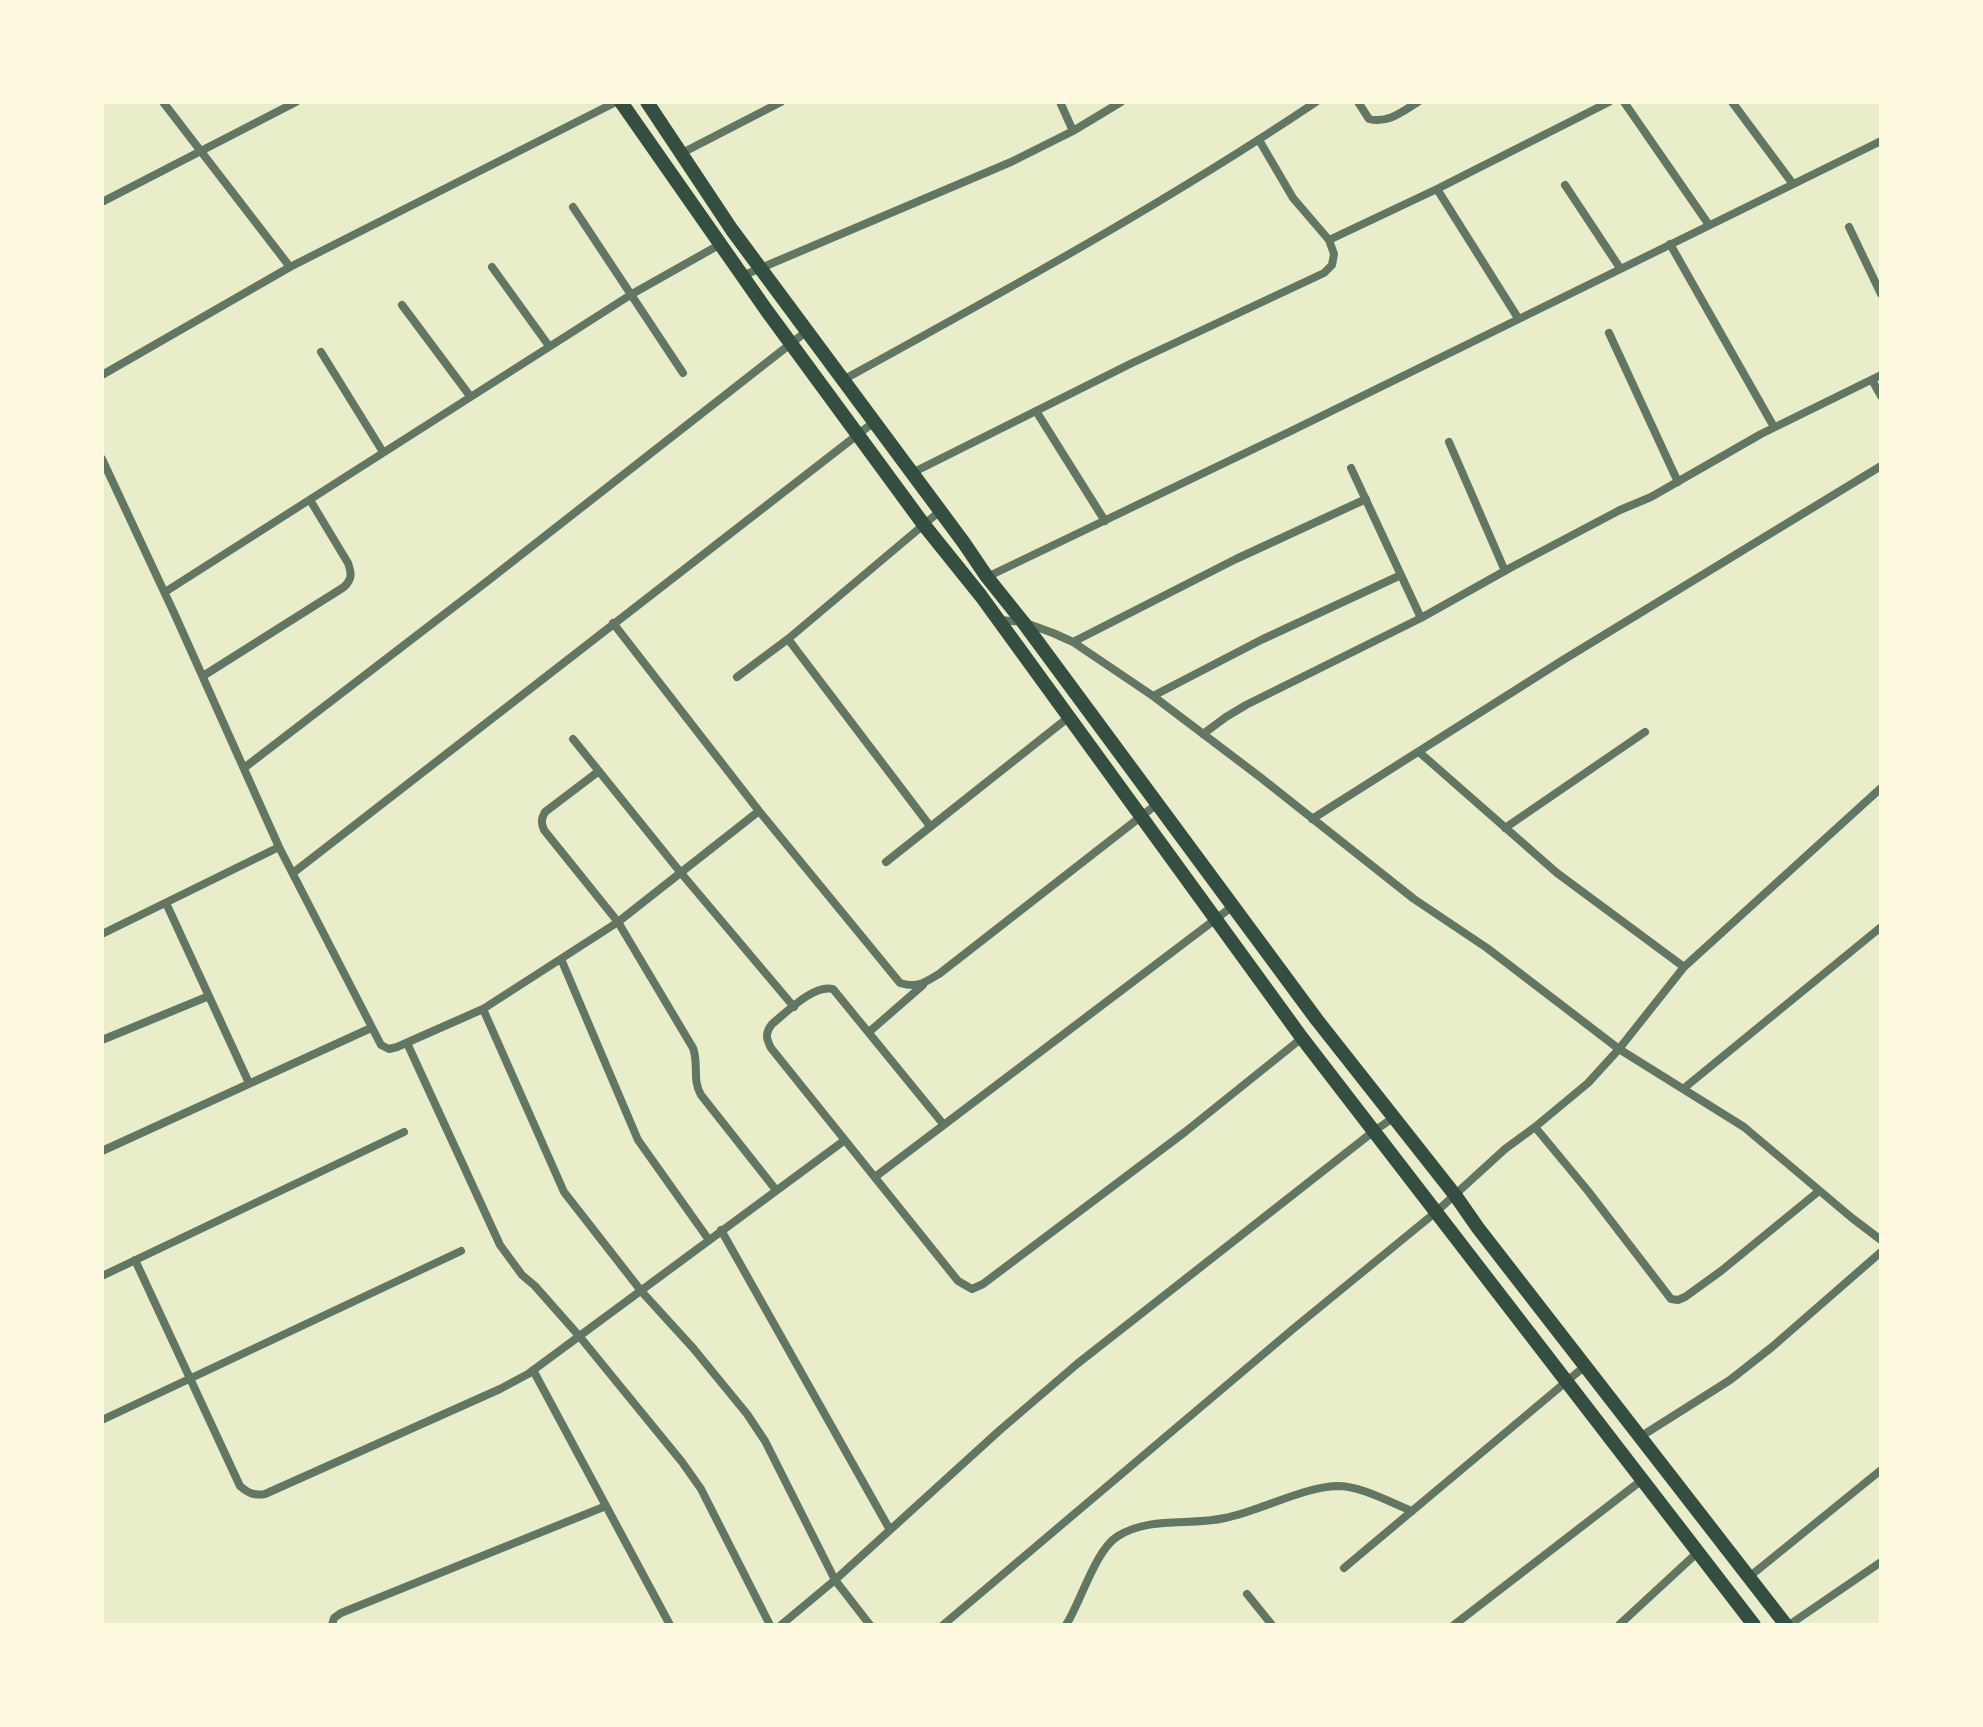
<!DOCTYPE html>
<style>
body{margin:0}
#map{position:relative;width:1983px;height:1727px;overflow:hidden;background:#e9edc9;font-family:"Titillium Web",sans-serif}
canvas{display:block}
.frame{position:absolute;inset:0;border:104px solid #fefae0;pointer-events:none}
</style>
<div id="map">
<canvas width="1983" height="1727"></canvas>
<div class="frame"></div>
</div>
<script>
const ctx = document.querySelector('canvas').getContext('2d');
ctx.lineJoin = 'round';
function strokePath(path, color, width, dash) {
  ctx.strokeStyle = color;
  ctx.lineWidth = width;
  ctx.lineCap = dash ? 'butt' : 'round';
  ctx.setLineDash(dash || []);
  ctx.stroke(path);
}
strokePath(new Path2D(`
 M163,102L290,267
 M1060,102L1073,131
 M1358,102L1369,119C1388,124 1403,111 1418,102
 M1624,102L1709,225
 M1732,102L1793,184
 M682,153L781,102
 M1565,185L1620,268
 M1437,189L1518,318
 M102,202L296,102
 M573,207L683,373
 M1849,227L1881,294
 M1329,240L1437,189L1609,102
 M1670,244L1774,427
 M492,267L549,346
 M742,276L1011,162L1073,131L1121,102
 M402,305L470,396
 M1609,333L1678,482
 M321,352L383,452
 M102,375L290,267L616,102
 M843,380C1003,292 1164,204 1316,102
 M1872,380L1881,396
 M1036,411L1105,521
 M1449,442L1505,571
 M102,459L175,615L279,847L381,1045L389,1049L397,1047L483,1009L618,922L759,811
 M1351,468L1421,618
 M912,473L1132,363L1324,273L1332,265L1334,254L1329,240L1293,198L1259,140
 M987,577L1289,432L1881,141
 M165,592L632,294L719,245
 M1000,620L1023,622L1053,633L1073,642L1153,696L1260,777L1414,899L1487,948L1619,1049L1744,1127L1852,1218L1881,1240
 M613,623L759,811L900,983C917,988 923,984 939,974L1157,804
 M788,639L930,826
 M1073,642L1236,559L1366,499
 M203,676L344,587C352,579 352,574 348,563L310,500
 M737,677L788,639L940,511
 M1153,696L1261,640L1401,575
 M1203,734L1226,717L1246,705L1421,618L1510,568L1620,510L1651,497L1761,434L1881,375
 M573,739L681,873L794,1007
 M1419,752L1557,873L1684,967
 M244,768L485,583L807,331
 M599,771L545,812C541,819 541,823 544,830L618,922L693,1048C699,1064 692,1080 701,1095L776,1190
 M1312,819L1563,660L1881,466
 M1505,828L1645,732
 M886,862L1069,717
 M293,873L874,422
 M166,903L249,1083
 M102,934L279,847
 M561,959L638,1140L709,1240
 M483,1009L564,1192L642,1292L693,1348L747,1414L765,1441L835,1580L870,1625
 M869,1032L923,985
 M102,1040L209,996
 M407,1043L500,1245L522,1275L535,1286L580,1337L682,1462L701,1489L770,1625
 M1683,1089L1881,927
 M944,1125L833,989C814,984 787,1012 772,1024C765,1033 766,1038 771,1048L958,1281L972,1289L983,1284L1185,1132L1302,1038
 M1535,1127L1588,1191L1671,1299L1678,1300L1685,1297L1721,1271L1819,1191
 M102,1151L371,1028
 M875,1177L1233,906
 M721,1230L890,1530
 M135,1260L240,1486C248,1493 254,1496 265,1494L500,1389L528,1374L845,1140
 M102,1276L404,1132
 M533,1370L670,1625
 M102,1420L461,1251
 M1640,1437L1730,1380L1772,1347L1881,1252
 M1344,1568L1585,1366
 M1749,1577L1881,1470
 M1247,1594L1272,1625
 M332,1625L334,1618L341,1613L606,1506
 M781,1625L835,1580L1000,1430L1077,1364L1374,1131L1393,1118
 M943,1625L1293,1329L1436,1212L1505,1149L1535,1127L1588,1083L1619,1049L1684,967L1881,788
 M1066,1625C1081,1602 1095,1550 1118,1536C1150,1516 1190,1526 1225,1518C1260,1511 1303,1487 1337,1486C1362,1486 1389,1502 1412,1511
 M1454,1625L1642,1480
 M1619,1625L1698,1552
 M1789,1625L1881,1562`), '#617663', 8);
strokePath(new Path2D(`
 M621,102L767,311L924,525L981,596L1302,1038L1754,1625
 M647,102L732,230L964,543L987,577L1023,622L1317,1020L1455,1195L1478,1228L1786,1625`), '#344e41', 14);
</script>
